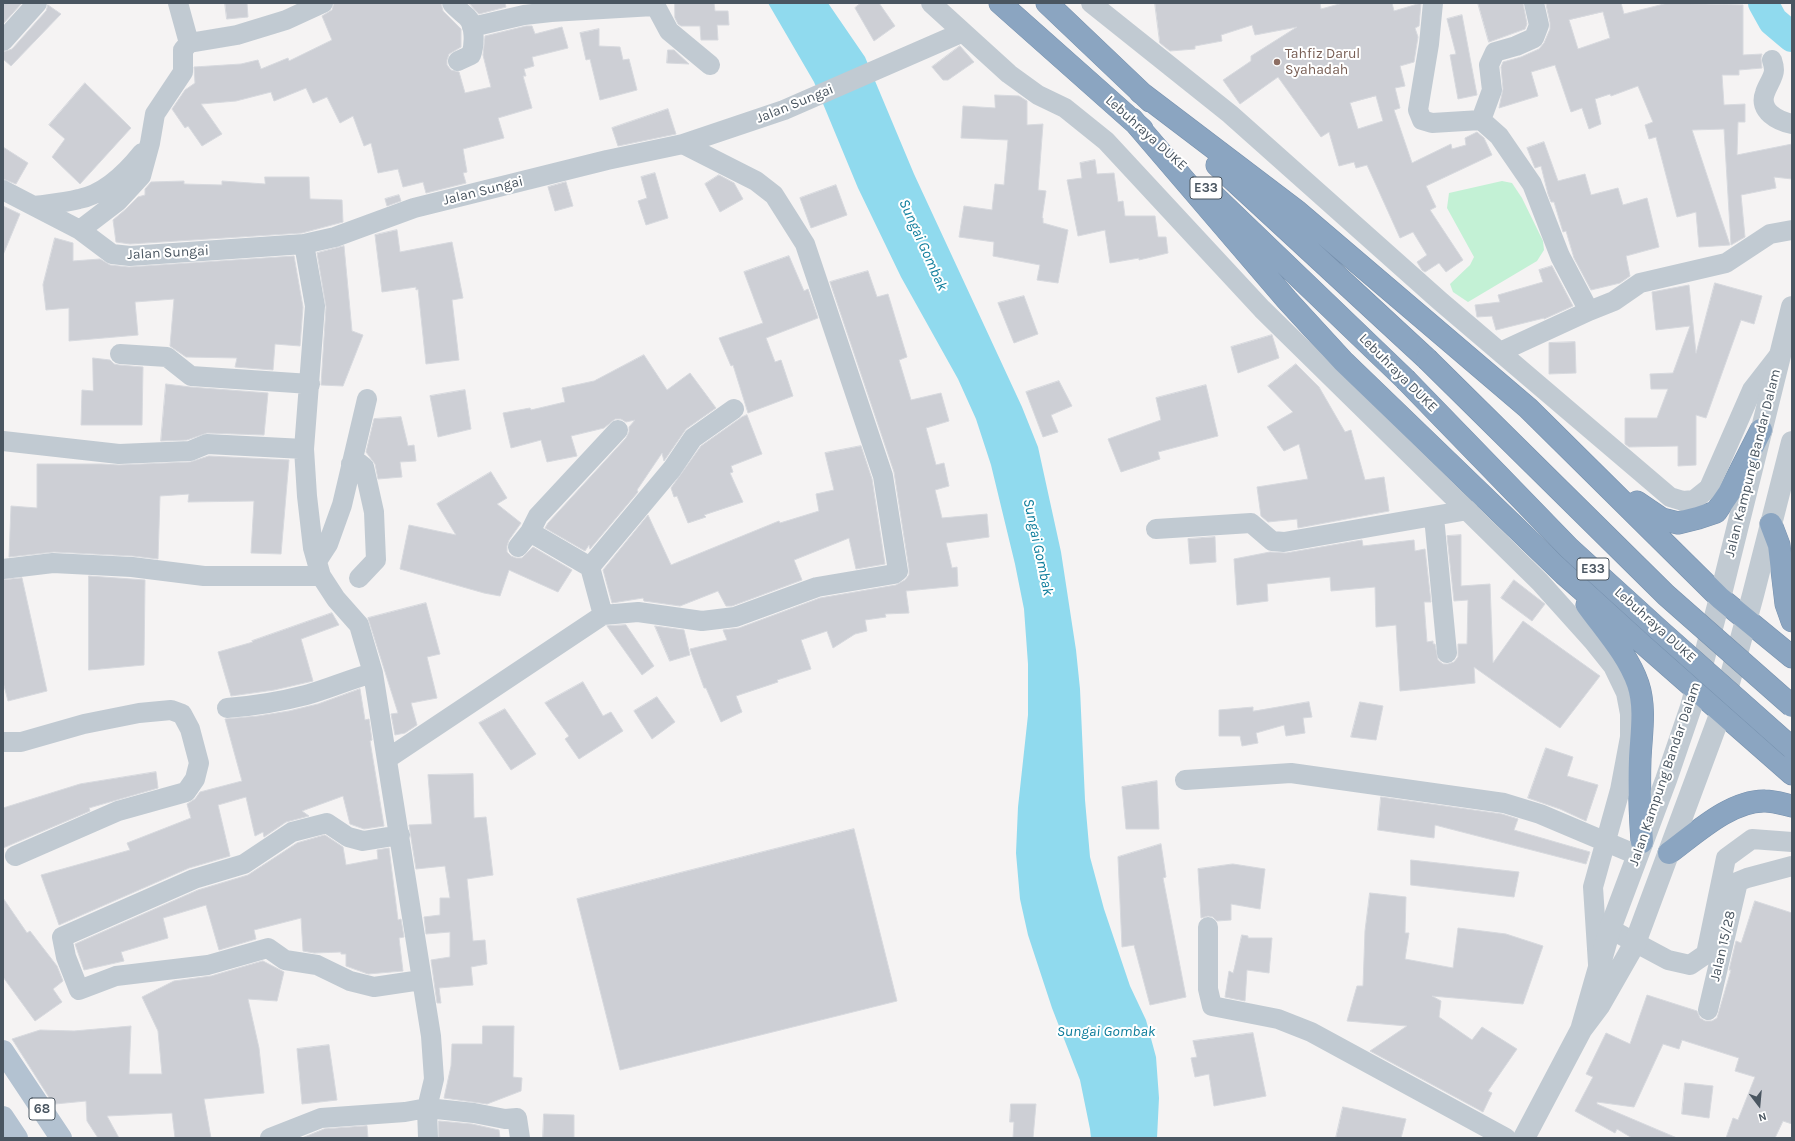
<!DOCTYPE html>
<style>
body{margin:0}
#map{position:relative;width:1795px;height:1141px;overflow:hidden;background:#f5f3f3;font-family:Karla,sans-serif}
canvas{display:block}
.frame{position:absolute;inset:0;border:4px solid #4a5661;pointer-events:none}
.north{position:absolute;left:1739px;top:1085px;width:40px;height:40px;-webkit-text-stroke:3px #fff;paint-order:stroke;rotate:164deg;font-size:11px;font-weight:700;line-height:16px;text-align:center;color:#4a5661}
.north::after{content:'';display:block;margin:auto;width:14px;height:18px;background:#4a5661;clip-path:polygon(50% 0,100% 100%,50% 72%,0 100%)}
</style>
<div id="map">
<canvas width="1795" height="1141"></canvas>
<div class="frame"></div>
<div class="north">N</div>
</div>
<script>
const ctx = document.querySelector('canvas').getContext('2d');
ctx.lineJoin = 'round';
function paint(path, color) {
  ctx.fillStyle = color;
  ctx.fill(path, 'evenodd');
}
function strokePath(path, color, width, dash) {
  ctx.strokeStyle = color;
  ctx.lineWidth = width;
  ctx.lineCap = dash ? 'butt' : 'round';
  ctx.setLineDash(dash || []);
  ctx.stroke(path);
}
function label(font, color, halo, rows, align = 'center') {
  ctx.font = font + ' Karla,sans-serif';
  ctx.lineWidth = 4;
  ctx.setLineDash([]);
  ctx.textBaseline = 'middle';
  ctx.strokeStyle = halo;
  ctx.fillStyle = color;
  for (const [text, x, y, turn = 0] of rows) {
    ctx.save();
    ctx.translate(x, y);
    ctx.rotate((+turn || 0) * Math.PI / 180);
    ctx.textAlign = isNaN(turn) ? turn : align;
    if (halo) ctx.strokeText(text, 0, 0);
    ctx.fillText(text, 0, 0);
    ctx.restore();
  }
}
paint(new Path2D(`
 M1502,181L1512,183L1522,198L1543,241L1544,250L1537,261L1468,302L1453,292L1450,284L1470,265L1474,257L1447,208L1449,193Z`), '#c3f1d5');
paint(new Path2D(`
 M768,3H828L865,57L914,174L1022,407L1038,447L1061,552L1076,650L1080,689L1085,800L1090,857L1104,909L1130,986L1146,1020L1156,1057L1159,1098L1157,1138H1091L1090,1129L1080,1080L1052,1008L1028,935L1020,899L1016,853L1018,807L1028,715V664L1024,609L1015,564L991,465L976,419L958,379L901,277L858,188L814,82Z`), '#90daee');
strokePath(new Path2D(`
 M1763,3L1773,21L1792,37`), '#90daee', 30);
const building = new Path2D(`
 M3,3H22L3,24Z
 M225,3H247L248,17L227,19Z
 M334,3H441L443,11L461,29V47L449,54L447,60V65L451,70L459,72L465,93L491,87L483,55L485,36L526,26H532L535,34L562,27L568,48L532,57L534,66L524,69L526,76H523L532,108L498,118L504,138L463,149L467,172L463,173L466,183L426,193L423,182L403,187L398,169L378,173L371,143L364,146L353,116L340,123L327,97L313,103L306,88L274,101L271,92L236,101L201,104L222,134L202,146L188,126L185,128L172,109L185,90L195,83L194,67L241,64L258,60L261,69L288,58L289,61L332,40L322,16L332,10Z
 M469,3H505L506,7L479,14Z
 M675,3H714L715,11H728L729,25H717L718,40H701L700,26H681L678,24L675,18Z
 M861,3H879L895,26L874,41L855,8Z
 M1155,3H1320L1321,9L1343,3H1392L1394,11L1421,3L1419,26L1415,28L1418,37L1414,62L1400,66L1405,86L1395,88L1400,108L1394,110L1412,163L1451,144L1452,149L1466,145L1465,138L1477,132L1484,138L1492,155L1426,186L1436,207L1430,210L1463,260L1446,272L1439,263L1425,272L1422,270L1417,262L1427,255L1413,232L1400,238L1367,165L1356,168L1354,162L1339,166L1329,132L1321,137L1278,77L1240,104L1223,80L1251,61V56L1297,27L1255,35L1252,25L1221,35L1222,41L1195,46V49L1170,51L1160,43ZM1376,96L1383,121L1358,129L1350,103Z
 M1478,3H1523L1527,24L1525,29L1489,42Z
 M1546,3H1621L1624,14L1668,3L1743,5V55L1762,54L1761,58L1762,68L1739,70V75H1722L1724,105L1745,104V122H1738L1737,155L1792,144V179L1774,177L1776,188L1741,195L1745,237L1731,245L1724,129L1692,130L1730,245L1699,247L1696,212L1677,217L1656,137L1649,139L1645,125L1653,122L1638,86L1611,96L1610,94L1595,99L1601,124L1589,129L1582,108L1571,112L1555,65L1531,72L1538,96L1499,108L1503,89L1501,67L1503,62L1521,57L1539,49L1544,43L1550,29V23ZM1603,12L1610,38L1578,49L1569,20Z
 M48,5L61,14L11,66L3,59V52L12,49L46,11Z
 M1462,15L1477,95L1458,99L1450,55L1456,54L1447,19Z
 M599,29V46L620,47L623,60L629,59L637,90L600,100L590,59L586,60L580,33Z
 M960,46L974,62L948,80H943L932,67Z
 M668,50H674L689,64L667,63Z
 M85,83L131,128L80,184L52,157L65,139L49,125Z
 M995,95L1019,96L1027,101V125L1043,124L1038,190L1046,191L1042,218H1043V223L1068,230L1058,283L1037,280L1040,265L993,256L994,242L959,237L964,206L992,210L995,184L1004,185L1008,140L961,138L963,106L995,108Z
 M668,109L676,134L618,146L612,128Z
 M1544,142L1558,181L1585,174L1591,195L1618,188L1623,205L1647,198L1659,247L1626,256L1630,276L1620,283L1591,290L1574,258L1566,231L1563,232L1554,202H1551L1548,194L1541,166L1535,168L1527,148Z
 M3,147L28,163L16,184L3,179Z
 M1095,160L1097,174L1114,173L1118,202L1123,201L1125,216H1155L1158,237H1166L1168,253L1139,260V258L1110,263L1105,230L1078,236L1067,180L1082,178L1080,163Z
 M655,173L668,218L646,225L638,201L647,198L641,177Z
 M719,175L734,183L743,199L720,212L705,184Z
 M265,177H309L310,199L342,200L343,222L302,233L130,244L116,242L113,220L126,209L138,197L145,195V189L151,182L184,181V184L222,185V181L265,184Z
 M566,182L573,206L555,211L548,187Z
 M836,185L847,215L811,228L800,198Z
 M399,195L401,201L387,206L385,199Z
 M3,206L20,214L3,255Z
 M397,230L400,252L452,242L463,298L452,300L459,360L426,364L418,289L416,290V287L382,292L375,235Z
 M55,238L73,243V261L100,259L110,265L129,267L294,256L303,307L300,346L275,344L273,370L235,367L237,358L186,357L170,346L174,299L135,302L138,335L69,341V308L46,310L43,285Z
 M344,246L352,331L363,335L343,386L321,385L326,307L317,253Z
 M789,256L804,291L808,289L818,318L766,338L775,362L781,360L793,396L748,413L733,365L731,366L719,338L763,323L744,272Z
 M1552,266L1573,306L1544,319V318L1496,330L1492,316L1477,317L1475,305L1500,302L1498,295L1543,282L1539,270Z
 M868,271L877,297L888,294L907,357L899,360L911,400L941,393L949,421L926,428L936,465L944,463L949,486L935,490L942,518L987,514L989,537L946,543L952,568L957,567L958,586L906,591L909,613L885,614L886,617L865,620L867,631L855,634L833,648L827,631L801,640L811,669L777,680L778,682L736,696L742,712L721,722L706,688H704L690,649L727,640L723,630L739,628L820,598L896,585L905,580L909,575V569L894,472L830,282Z
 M1715,283L1762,296L1754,324L1741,320L1706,418L1696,415V465L1678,466V446L1629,447L1625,444V418H1657L1668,389H1651L1650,374L1673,373L1690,326L1656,330L1652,292L1689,285L1696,353Z
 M1024,296L1038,334L1014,343L998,303Z
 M1272,335L1279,358L1238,373L1231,347Z
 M1575,342L1576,373L1549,374V343Z
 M644,355L667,390L690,373L716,408L686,429L664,461L662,453L637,490L638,492L590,549L589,545L585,551L545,528L548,523L626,438L629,432V427L635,420L626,422L621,419H615L604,428L571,436L577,456L547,462L541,440L511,448L503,413L530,408L531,410L565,402L562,388L594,381Z
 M93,358L110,360L114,364L119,365L143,367L142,425H81L82,390L93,391Z
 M1296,364L1319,387L1345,432L1351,430L1365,480L1384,477L1389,511L1298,528L1297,519L1268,522L1261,516L1257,487L1308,479L1299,444L1284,451L1267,427L1293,412L1268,386Z
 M1059,381L1072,406L1051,415L1058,432L1043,437L1026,392Z
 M166,384L190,387L268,393L264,435L207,433L187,440L161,441Z
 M1206,385L1218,436L1158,452L1160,459L1121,472L1108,439L1161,420L1156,398Z
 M465,390L471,429L438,437L430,396Z
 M747,415L762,454L731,466L733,472L730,473L743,502L704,515L706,517L688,523L677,496L674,497L671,488L701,446L742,417Z
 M401,417L408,446L414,445L416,461L400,462L402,477L378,479L375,464L366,452L374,419Z
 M861,446L872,479L885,564L856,569L849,538L794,560L802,580L732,606H726L718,591L680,606L644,601L643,598L612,603L603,570L648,515L671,565L779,521L780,523L819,511L816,494L834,490L825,453Z
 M209,456L289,460L281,554L251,553L254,501L188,502L189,494L160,496L158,559L133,556L54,552L9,557L11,506L37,508V464H101L119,465L190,462Z
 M491,472L507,498L497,504L521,523L509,540L507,546V552L511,556L516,558H522L533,547L572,570L558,592L509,570L500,596L484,593L400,569L409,525L456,535L437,504Z
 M1461,535V586L1490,584L1493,663L1523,621L1600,676L1560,728L1474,667L1475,683L1400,691L1396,625L1376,627L1375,587L1331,591L1330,577L1267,584L1268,601L1237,605L1234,559L1270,552L1286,553L1362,540L1363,546L1414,540L1415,551L1425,549L1431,602H1424L1427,642L1433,641V644H1435L1438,660L1443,664H1448L1454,662L1458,657V644H1467L1468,600L1454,601L1447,536Z
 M1215,537L1216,562L1190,564L1188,539Z
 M89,576L145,580L144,665L89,670Z
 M22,578L47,691L8,701L3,682V580Z
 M1514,580L1545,604L1532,621L1501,598Z
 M426,603L440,654L427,657L437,698L411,703L417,725L405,733L395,735L391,714L398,713L368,618Z
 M332,613L339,625L301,639L313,681L274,690L231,696L218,652L253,642L252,641Z
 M626,625L654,666L642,675L607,626Z
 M655,626L684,630L690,655L670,661Z
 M583,682L603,716L611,712L623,731L579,759L565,739L569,736L545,703Z
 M360,689L365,720L369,719L372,740L370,741L384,826L364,829L350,824L343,796L302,811L309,816L286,822L264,837L263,832L255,836L246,797L218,805L230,856L189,868L59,925L41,875L130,850L127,843L191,818L187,804L195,799L200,792L242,781L225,719L258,716L289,711L318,704Z
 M657,697L675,722L652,739L634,711Z
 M1309,702L1312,717L1303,718L1305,733L1286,736L1284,725L1256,733L1258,743L1242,746L1240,736H1219V710L1253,707V711Z
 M1360,702L1383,706L1376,740L1351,737Z
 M505,709L536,754L511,770L479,723Z
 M1546,748L1573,757L1567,776L1598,785L1586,821L1560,809L1528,798Z
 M156,772L158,788L89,808L90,811L3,848V808L80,784Z
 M473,774L474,818L486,817L493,875L467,879L473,941L485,940L487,964L471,967L473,985L439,988L441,1003H437L431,960L450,957V932L426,934L424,917L440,915V898H450L445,866L416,869L409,825L432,824L428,775Z
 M1157,781L1159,829H1126L1122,787Z
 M1381,797L1502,814L1518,819L1514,830L1590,852L1586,864L1435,825L1434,838L1378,830Z
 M854,829L897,1001L620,1070L577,899Z
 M325,835L343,847L346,865L378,859L377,850L389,848L398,920L401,919L404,937L399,938L403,971L368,974L346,966V954H341V952L314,953L303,951L301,918L254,930L256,939L219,950L206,905L163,918L168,938L121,952L124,961L84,970L75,944L198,890L248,875L297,843Z
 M1161,844L1166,877L1163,878L1186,997L1150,1005L1134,945L1122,947L1118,857Z
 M1411,860L1519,872L1514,897L1411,885Z
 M1233,864L1265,869L1260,909L1231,904V920L1217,921L1213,917L1208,916L1201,918L1198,869Z
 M1370,893L1406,897L1405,933H1409L1405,959L1453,968L1458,928L1506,934L1543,946L1523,1004L1432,996L1441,1001L1439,1017L1472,1040L1482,1027L1517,1049L1488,1091L1492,1093L1483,1112L1370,1051L1407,1026L1347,1021L1357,986H1363L1365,931Z
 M3,898L27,933L30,931L57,966L63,981L53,989L62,1002L35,1021L3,977Z
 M1755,901L1792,913V1124L1783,1121L1775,1138H1726L1733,1118L1738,1120L1755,1077L1735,1071L1739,1058L1682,1040L1679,1049L1663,1044L1634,1107L1597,1102V1104L1677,1138H1632L1617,1129L1615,1133L1575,1111L1593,1077L1586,1074L1606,1033L1630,1044L1647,995L1697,1011L1700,1018L1705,1021H1712L1717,1018L1731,970H1729L1736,941L1741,943Z
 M1242,935L1248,936V938H1272L1269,973L1247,970L1245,1001L1225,997L1229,971L1233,973Z
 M263,961L284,972L277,1001L248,999L259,1048L264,1093L204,1099L211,1138H175L172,1113L107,1116L119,1138H98L87,1121L86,1101L55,1104L52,1102L12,1039L40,1030L74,1031L131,1026L129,1074H162L158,1031L142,997L174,981L211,976Z
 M483,1026H514L513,1077L522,1078L521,1091L487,1104L444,1098L451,1066L452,1044H482Z
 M1253,1033L1266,1096L1214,1106L1209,1074L1195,1077L1191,1058L1197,1057L1193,1041Z
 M329,1045L337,1100L302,1104L297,1049Z
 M1685,1083L1713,1086L1709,1118L1682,1114Z
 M1011,1104H1036L1033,1138H1013L1014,1122H1010Z
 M1343,1107L1406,1119L1401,1138H1336Z
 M544,1114L574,1115V1138H543Z
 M439,1121L472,1124L499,1130L500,1138H439Z
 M367,1126L368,1138H302L324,1129Z`);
paint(building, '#cdcfd5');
strokePath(building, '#d7d9de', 1);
const motorway = new Path2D(`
 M1000,3L1142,129
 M1047,3L1150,101
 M1140,92L1298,212L1528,408L1720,598L1792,657
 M1132,119L1287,300L1343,361L1564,574L1792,774
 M1217,165L1427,359
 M1207,189L1405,379
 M1637,502L1662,519L1678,523L1698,518L1716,512L1729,493L1761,430
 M1771,524L1779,545L1786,604L1792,621
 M1587,605C1605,630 1628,655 1638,684C1646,708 1641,735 1640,759C1639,787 1640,814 1642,842
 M1669,853C1695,834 1731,800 1765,801C1774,801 1783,804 1792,806`);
strokePath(motorway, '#7690ad', 23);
strokePath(new Path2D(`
 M452,3C456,8 462,12 467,17C475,25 475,44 471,55L458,61
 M654,3L669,31L710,65
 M931,3L1009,74L1038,95L1065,108L1106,141L1262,309L1540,582L1593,641L1613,666L1626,693L1630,714V737L1620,790L1593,887L1598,964
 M1091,3L1230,114L1440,301L1670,497L1683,501L1694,500L1709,488L1752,390L1780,354
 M1433,3L1429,44L1418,110L1422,120L1432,123L1481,120L1499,136L1532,184L1560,256L1589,311
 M472,27L524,15L551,12L654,6
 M3,41L37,3
 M189,43L237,35L286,20L323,3
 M1772,60C1773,63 1774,67 1774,70C1774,77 1767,86 1765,93C1758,111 1778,121 1792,124
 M1481,120L1492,90L1489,65L1495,52L1516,46L1534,38L1539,25L1534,3
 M3,190L80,230L112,254L130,256L304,244L335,237L414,208L607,160L683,144L784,110L963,32
 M34,206C49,204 64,203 79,199C105,194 126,173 142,153
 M80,230L118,201L141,176L150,143L155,114L183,72V50L189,43L178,3
 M304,244L315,306L304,449L307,496L313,548L321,576L336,599L359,625L373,673L431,1036L434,1079L427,1108L428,1138
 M1500,352L1589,311L1614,301L1640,283L1726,263L1770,234L1792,230
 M120,354L167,357L191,376L310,384
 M3,441L119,454L190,451L207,444L304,449
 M351,464L359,463L364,467L374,512L376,560L359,578
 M1434,517L1447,653
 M1156,529L1251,523L1272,541L1284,542L1468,510
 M530,532L590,567
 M518,547L530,532L538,516L618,430
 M317,561L328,544L342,505L367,399
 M3,569L53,563L132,567L204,576H321
 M603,615L590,567L672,469L693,438L734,409
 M227,708C254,706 279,702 306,695C328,689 350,679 373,673
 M3,742H21L84,724L139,713L171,710L182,714L190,729L199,763L195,779L186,792L118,811L15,856
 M387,759L603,615L638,612L702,621L735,617L817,587L894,574L898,571L883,476L805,244L774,195L756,181L683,144
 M1185,780L1291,773L1504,803L1540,814L1637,855
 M400,835L363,841L348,837L327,823L292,832L244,864L194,879L62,937L66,957L79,990L116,976L208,965L268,948L285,960L317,965L350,981L374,987L421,980
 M1725,887L1747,878L1792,866
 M1208,927V989L1212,1006L1278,1019L1311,1032L1506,1138
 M1610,929L1668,960L1690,965L1706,954L1726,858L1752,839L1792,842
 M1708,1010L1738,882
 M270,1138L321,1118L405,1112L427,1108L474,1113L505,1119L517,1118L520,1138`), '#c1cad2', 20);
strokePath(new Path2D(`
 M1581,1030L1610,929L1666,780L1691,707L1720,598L1792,307
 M1524,1138L1581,1030L1599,1006L1635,943L1721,712L1753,595L1792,442`), '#c1cad2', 22);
strokePath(new Path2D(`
 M3,1051L61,1138
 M3,1117L17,1138`), '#b3c2d1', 22);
strokePath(motorway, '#8ba5c1', 22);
const motorwayBridge = new Path2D(`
 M1427,359L1666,595L1792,706
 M1405,379L1569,548L1658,629L1792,748`);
strokePath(motorwayBridge, '#7690ad', 23, []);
strokePath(motorwayBridge, '#8ba5c1', 22);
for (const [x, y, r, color] of [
 [1277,62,4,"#8d6e63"]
]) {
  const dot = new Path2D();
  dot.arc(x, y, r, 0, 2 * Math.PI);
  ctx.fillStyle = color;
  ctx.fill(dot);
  strokePath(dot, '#fff', 1.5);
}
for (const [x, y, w] of [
 [1206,188,32],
 [1593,569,32],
 [42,1109,26]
]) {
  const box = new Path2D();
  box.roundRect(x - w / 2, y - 11, w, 22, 3);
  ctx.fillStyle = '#fff';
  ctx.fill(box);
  strokePath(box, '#4a5661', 1);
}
label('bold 13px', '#4a5661', null, [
 ["E33",1206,188],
 ["E33",1593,569],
 ["68",42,1109]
]);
label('14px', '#785e54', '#fff', [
 ["Tahfiz Darul",1285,54],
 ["Syahadah",1285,70]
], 'left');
label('14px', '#4a5661', '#fff', [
 ["Jalan Sungai",795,104,-22],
 ["Lebuhraya DUKE",1146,133,42],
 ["Jalan Sungai",483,191,-14],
 ["Jalan Sungai",168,253,-3],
 ["Lebuhraya DUKE",1398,373,45],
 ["Jalan Kampung Bandar Dalam",1753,463,-76],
 ["Lebuhraya DUKE",1655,625,42],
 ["Jalan Kampung Bandar Dalam",1665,774,-71],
 ["Jalan 15/28",1723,946,-77]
]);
label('italic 15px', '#0c7c9b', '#fff', [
 ["Sungai Gombak",923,245,66],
 ["Sungai Gombak",1038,547,78],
 ["Sungai Gombak",1106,1032]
]);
</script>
